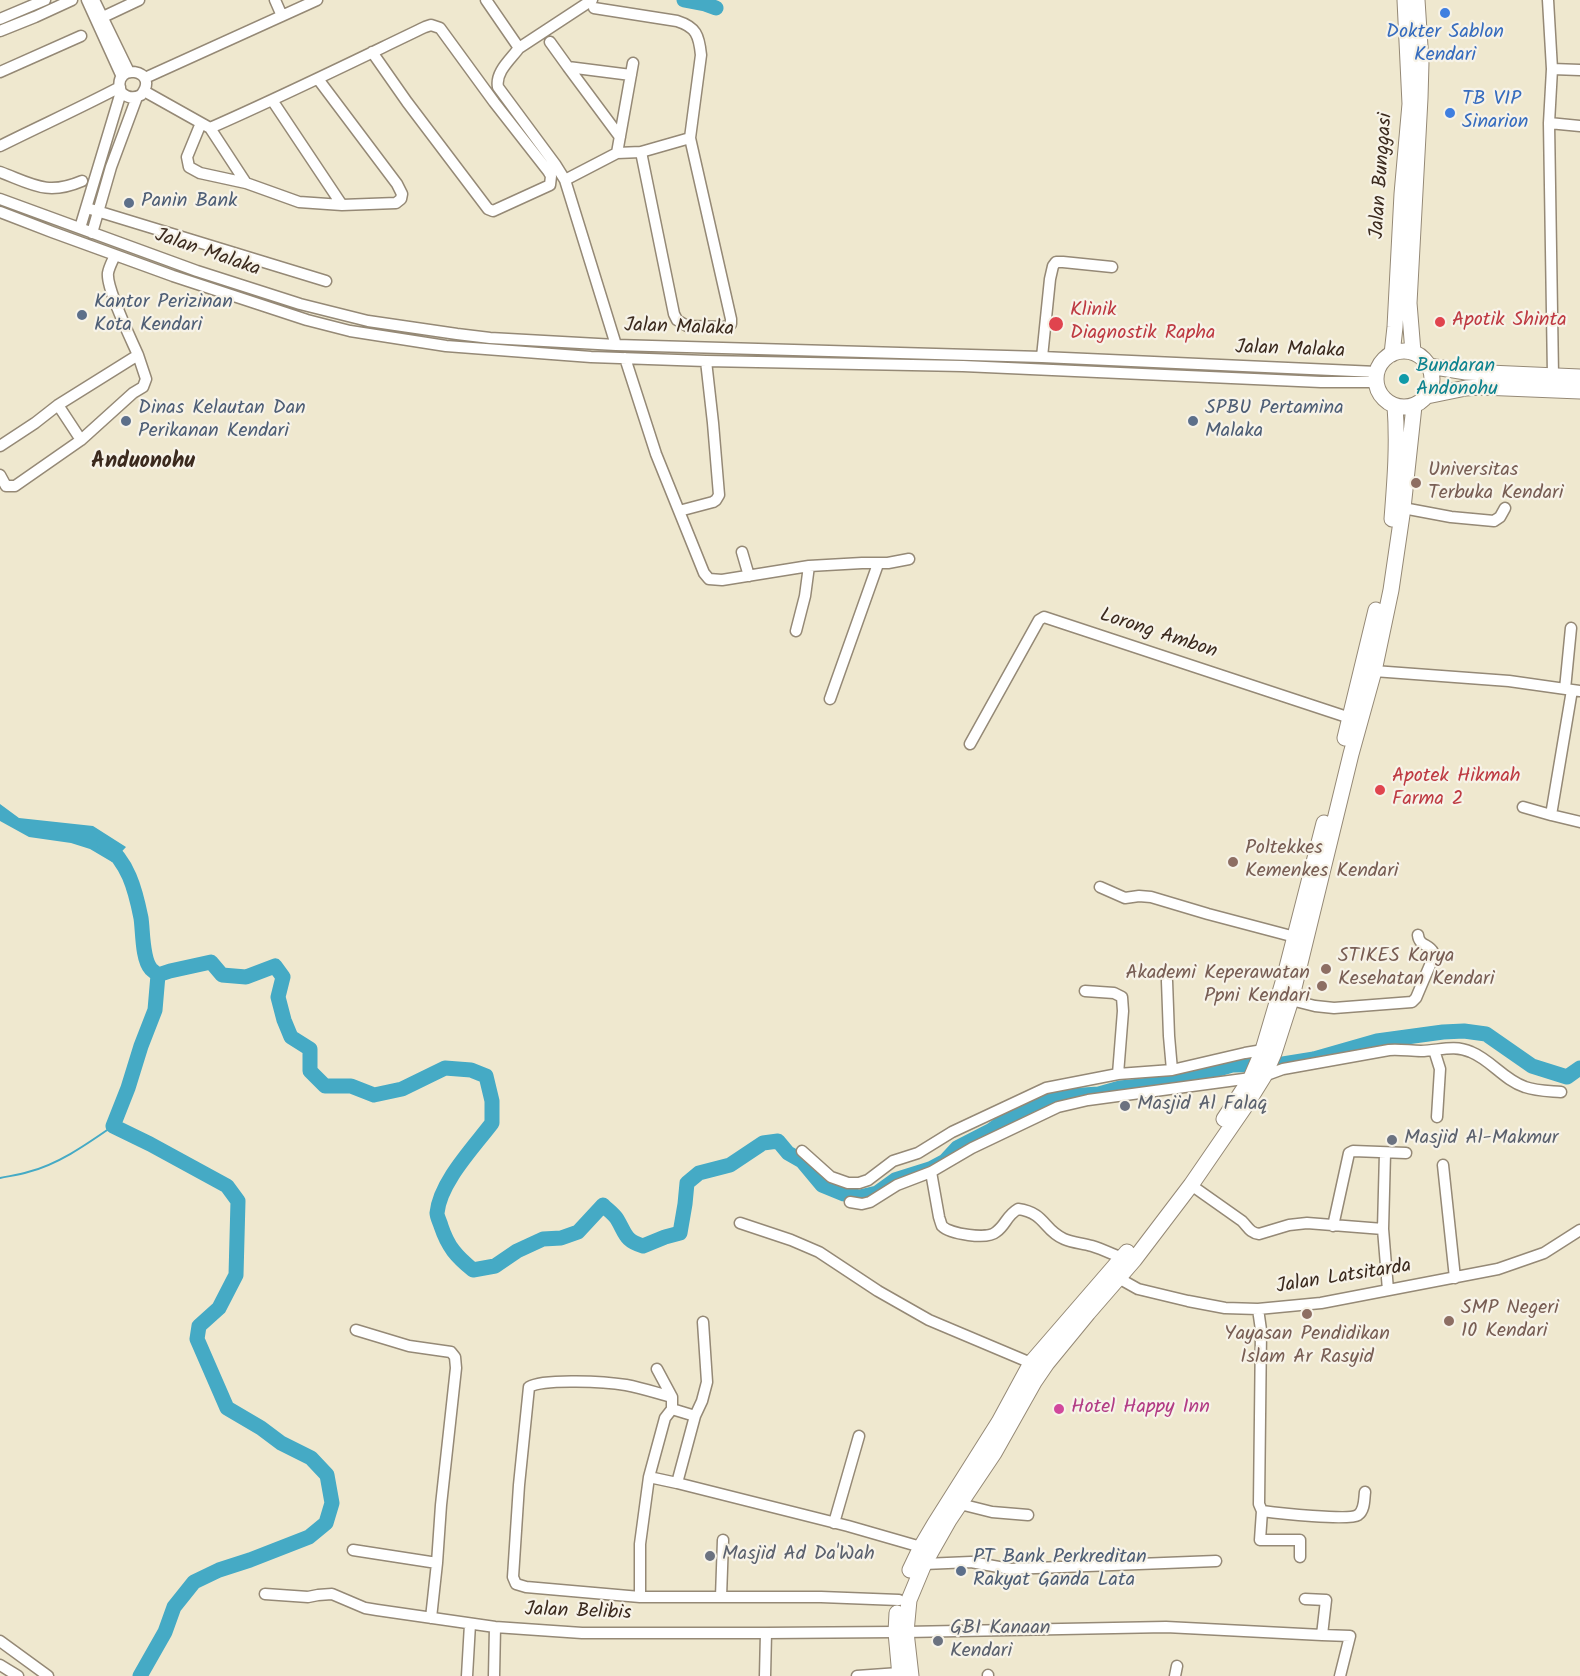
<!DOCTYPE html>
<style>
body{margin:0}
canvas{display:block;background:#efe8cf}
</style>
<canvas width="1580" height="1676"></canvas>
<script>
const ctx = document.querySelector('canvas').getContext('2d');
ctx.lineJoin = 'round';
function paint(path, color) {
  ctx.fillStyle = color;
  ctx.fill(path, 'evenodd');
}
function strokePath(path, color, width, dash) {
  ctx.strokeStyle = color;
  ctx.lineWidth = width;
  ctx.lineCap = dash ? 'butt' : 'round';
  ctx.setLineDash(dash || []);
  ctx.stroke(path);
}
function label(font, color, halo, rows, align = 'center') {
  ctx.font = font + ' Kalam,sans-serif';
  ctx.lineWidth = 4.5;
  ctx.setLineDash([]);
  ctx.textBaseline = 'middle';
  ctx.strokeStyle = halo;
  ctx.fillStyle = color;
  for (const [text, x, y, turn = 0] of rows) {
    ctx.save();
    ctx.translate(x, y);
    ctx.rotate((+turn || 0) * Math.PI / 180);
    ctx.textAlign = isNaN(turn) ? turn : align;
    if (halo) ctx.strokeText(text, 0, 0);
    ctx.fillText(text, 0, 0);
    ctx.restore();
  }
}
paint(new Path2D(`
 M0,804L19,818L93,826L126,847L112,862L90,849L71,843L29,837L0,821Z`), '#45aac5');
strokePath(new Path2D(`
 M0,1178C9,1176 19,1175 28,1172C59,1164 87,1144 113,1126`), '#45aac5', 2);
strokePath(new Path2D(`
 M684,0L705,4L716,8
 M104,843C128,862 135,888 141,918C143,931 142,959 151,969C153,971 156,973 158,975L155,1010L141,1046L128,1088L113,1126L150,1144L227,1186L238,1201L236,1275L219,1308L199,1326L197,1339L227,1408L261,1428L281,1443L311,1458L327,1475L332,1503L326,1523L309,1537L250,1560L219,1570L194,1582L174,1607L165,1632L140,1676
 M158,975L170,971L211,962L222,975L246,977L275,966L283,977L278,997L284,1020L291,1037L310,1049V1071L325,1086H351L374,1095L402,1089L445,1068L471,1070L486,1076L492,1101V1123C474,1147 440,1182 437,1213C437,1217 440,1222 441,1226C448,1247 456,1256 473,1270L495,1266L517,1251L543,1239L561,1238L578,1232L603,1205C608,1210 614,1214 617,1219C626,1234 625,1241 643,1246L665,1237L680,1233L685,1204L687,1183L699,1173L730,1165L763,1143L778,1141L788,1153L802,1161L822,1185L844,1194L860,1197L877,1193L895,1180L930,1169L945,1161L957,1148L990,1131L1011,1116L1031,1105L1053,1097L1099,1094L1120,1088L1171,1083L1232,1065L1283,1064L1314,1059L1377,1041L1443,1032L1464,1031L1486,1034L1532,1066L1567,1077L1580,1068`), '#45aac5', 15);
const minor = new Path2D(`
 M87,0L122,77
 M275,0L282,16
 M486,0L519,48C511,59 495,72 498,87L555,164L565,180L616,345
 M1548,0L1552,69L1549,123L1553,376
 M95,2L129,72
 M103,17L139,0
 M0,19L45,0
 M0,31L35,17L72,0
 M550,42L568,67L631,75
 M519,48L592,0
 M568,67L620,137
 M1552,69L1580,70
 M0,72L81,36
 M145,78L317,0
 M144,91L210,128C283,96 354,61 425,27L431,25L440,28L494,102L548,171L551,176L550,185L493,211L488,209L407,102L372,52
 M272,100L342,205L396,203L401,199L402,194L397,184L318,79
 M201,123L187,157L189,167L200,173L246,183
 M1549,123L1580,126
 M210,128L246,183L299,202L342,205
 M0,146C40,126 80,108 120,87
 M641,152L674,314L677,320L687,326L727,327L731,324V319L690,138
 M617,153L633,63
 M0,172C32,184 47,196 82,181
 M565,180L617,153L641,152L690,138L701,55C699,35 696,27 677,21L594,8
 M0,199L197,271L300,304L368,321L457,334L490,338L616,345L1042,357L1377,372
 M87,208L326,281
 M0,212L52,232L173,276L307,320L350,331L446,346L591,357L706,361L963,366L1321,382H1376
 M80,228L121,92C110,61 162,69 141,95C134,99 127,98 121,92
 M92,233L111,167L137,97
 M1042,357L1050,279L1053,266L1056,262H1063L1112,267
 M625,358L656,454L704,573L709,579L722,580L809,566L862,563H888L909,559
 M58,405L81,440L133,393L143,387L146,379L138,355
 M0,446L35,423L58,405L138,355C131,339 106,288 108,273C109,267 113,260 115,255
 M0,475L6,486H15L81,440
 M1403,508L1451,517L1494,521L1500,517L1505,508
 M679,511L713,502L716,500L719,495L713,423L706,361
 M742,552L749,576
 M796,631L805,596L809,566
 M1374,671L1509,681L1580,691
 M1565,689L1571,628
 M1572,690L1551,815L1580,822
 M830,699L878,564
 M970,744L1039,620L1044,617L1350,718
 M1523,807L1551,815
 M1100,887L1125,898L1139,896L1151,897L1208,914L1295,937
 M1167,981L1169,1036L1172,1070L1245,1053L1263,1050
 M1085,991L1114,993L1122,997L1123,1011L1118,1074
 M1291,1000L1315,1006L1334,1008L1412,1002L1416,998L1430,965L1433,952C1429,944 1419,946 1418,935
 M1434,1050L1440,1069L1437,1117
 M1264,1076L1283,1069L1389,1050C1400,1049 1410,1051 1421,1051C1438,1051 1454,1044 1471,1052C1491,1060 1504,1080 1525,1087C1536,1091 1550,1091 1561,1092
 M802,1151L831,1177L848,1183H859L868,1180L893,1161L918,1153L952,1132L1046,1088L1118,1074L1172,1070
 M1443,1165L1455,1278
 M931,1172L939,1217C940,1220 941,1224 942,1226C950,1234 987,1240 996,1232C1006,1225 1006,1216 1018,1209C1046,1213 1043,1230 1064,1239C1073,1243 1082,1243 1092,1246C1102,1249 1112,1254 1122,1258
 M1191,1185L1242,1221C1248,1227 1250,1233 1259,1234L1289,1225L1307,1223L1383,1229L1388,1290
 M850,1202L862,1204L870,1202L897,1185L931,1172L972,1148L1058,1107L1088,1100L1251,1078
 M740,1223L791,1240L819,1252L878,1291L929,1320L1031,1363
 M1333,1226L1349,1153L1353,1151L1406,1153
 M1383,1229L1385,1153
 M1113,1275L1138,1289L1188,1301L1225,1308L1258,1309L1321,1303L1498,1269L1544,1253L1580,1230
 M1258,1309L1261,1330L1259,1504L1262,1511L1260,1540H1300V1557
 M703,1322L707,1382L702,1401L695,1416L677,1483L848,1526L921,1547
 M356,1330L409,1346L451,1352L455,1357L456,1368L441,1505L437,1563L431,1618
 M657,1369L672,1397V1409L695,1416
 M672,1397C657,1393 642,1388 626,1385C607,1382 544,1378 529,1387L519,1485L513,1577L516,1584L526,1587L640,1597H821L899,1600
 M649,1477L665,1418L672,1409
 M960,1504L992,1512L1028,1515
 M1262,1511C1277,1513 1349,1521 1358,1515C1365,1510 1364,1499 1365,1492
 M834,1523L859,1436
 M353,1550L437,1563
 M924,1564L971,1562L1010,1569L1216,1561
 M265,1594L308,1597L318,1595L332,1594L365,1608L377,1610L495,1627L582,1633H766L896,1632
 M640,1597V1544L649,1477L677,1483
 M721,1597L723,1540
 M906,1632L1166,1627L1322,1635L1326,1600L1305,1599
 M1322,1635L1350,1636L1340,1676
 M0,1641L48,1676
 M0,1665L18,1676
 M988,1675V1676
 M467,1676L470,1624
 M494,1676L495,1627
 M765,1676L766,1633
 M857,1676L899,1673
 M1175,1676L1177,1666`);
const highway = new Path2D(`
 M1376 379a28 28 0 1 1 56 0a28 28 0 1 1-56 0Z
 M1413,352L1409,303L1420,98L1421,62L1417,0
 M1392,354L1395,327L1402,194L1410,104L1405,0
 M1429,366L1466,372L1580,377
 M1427,396L1466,388L1481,387L1580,391
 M1392,519C1395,481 1398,444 1395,406
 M1345,738L1376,610
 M1224,1119L1251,1078L1263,1050L1284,979L1324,823
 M910,1570L921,1547L934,1525L999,1422L1031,1363L1127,1252
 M897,1613L896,1632L900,1676
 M911,1676L906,1632L909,1600L924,1564L949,1520L994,1453L1034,1382L1047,1363L1088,1313L1134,1260L1191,1185L1246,1105L1264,1076L1274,1053L1291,1000L1351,754L1374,671L1391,590L1403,508L1414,406`);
strokePath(minor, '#958976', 13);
strokePath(highway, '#958976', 17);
strokePath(minor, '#fff', 10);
strokePath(highway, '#fff', 15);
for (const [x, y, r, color] of [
 [1445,13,6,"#3f7fe0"],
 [1450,113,6,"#3f7fe0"],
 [129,203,6,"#5c6f8a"],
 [82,315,6,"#5c6f8a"],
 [1440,322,6,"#e0444e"],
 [1056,324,8,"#e0444e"],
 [1404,379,6,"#0f9aa8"],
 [126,421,6,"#5c6f8a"],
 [1193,421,6,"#5c6f8a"],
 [1416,483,6,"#8d6e63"],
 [1380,790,6,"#e0444e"],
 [1233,862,6,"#8d6e63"],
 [1326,969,6,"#8d6e63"],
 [1322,986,6,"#8d6e63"],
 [1125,1106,6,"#6b7280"],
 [1392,1140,6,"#6b7280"],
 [1307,1314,6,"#8d6e63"],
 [1449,1321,6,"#8d6e63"],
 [1059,1409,6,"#d1479c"],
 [710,1556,6,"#6b7280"],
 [961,1571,6,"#5c6f8a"],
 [938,1641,6,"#6b7280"]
]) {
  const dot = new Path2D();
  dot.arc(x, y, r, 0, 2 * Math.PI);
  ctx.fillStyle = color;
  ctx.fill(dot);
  strokePath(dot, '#f7f3e8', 2);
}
label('20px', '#366cbe', '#f7f3e8', [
 ["Dokter Sablon",1445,34],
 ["Kendari",1445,57],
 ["TB VIP",1462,101,"left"],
 ["Sinarion",1462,124,"left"]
]);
label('20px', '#3b2a1e', '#f7f3e8', [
 ["Jalan Bunggasi",1383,176,-86],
 ["Jalan Malaka",207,254,19],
 ["Jalan Malaka",679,329,2],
 ["Jalan Malaka",1290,351,2],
 ["Lorong Ambon",1158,635,18],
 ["Jalan Latsitarda",1344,1278,-9],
 ["Jalan Belibis",578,1613,2]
]);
label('20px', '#4e5e75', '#f7f3e8', [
 ["Panin Bank",141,203],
 ["Kantor Perizinan",94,304],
 ["Kota Kendari",94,327],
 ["Dinas Kelautan Dan",138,410],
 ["Perikanan Kendari",138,433],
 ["SPBU Pertamina",1205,410],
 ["Malaka",1205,433],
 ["PT Bank Perkreditan",973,1559],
 ["Rakyat Ganda Lata",973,1582]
], 'left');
label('20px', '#be3a42', '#f7f3e8', [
 ["Klinik",1070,312],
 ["Diagnostik Rapha",1070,335],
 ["Apotik Shinta",1452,322],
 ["Apotek Hikmah",1392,778],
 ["Farma 2",1392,801]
], 'left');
label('20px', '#0d838f', '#f7f3e8', [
 ["Bundaran",1416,368],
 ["Andonohu",1416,391]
], 'left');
label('20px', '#785e54', '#f7f3e8', [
 ["Universitas",1428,472],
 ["Terbuka Kendari",1428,495],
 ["Poltekkes",1245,850],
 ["Kemenkes Kendari",1245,873],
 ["STIKES Karya",1338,958],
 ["Kesehatan Kendari",1338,981],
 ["Akademi Keperawatan",1310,975,"right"],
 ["Ppni Kendari",1310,998,"right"],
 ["SMP Negeri",1461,1310],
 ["10 Kendari",1461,1333],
 ["Yayasan Pendidikan",1307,1336,"center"],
 ["Islam Ar Rasyid",1307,1359,"center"]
], 'left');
label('20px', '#5b616d', '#f7f3e8', [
 ["Masjid Al Falaq",1137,1106],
 ["Masjid Al-Makmur",1404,1140],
 ["Masjid Ad Da'Wah",722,1556],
 ["GBI Kanaan",950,1630],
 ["Kendari",950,1653]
], 'left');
label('20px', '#b23c85', '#f7f3e8', [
 ["Hotel Happy Inn",1071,1409]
], 'left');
label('bold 22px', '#3b2a1e', '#f7f3e8', [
 ["Anduonohu",143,463]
]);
</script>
